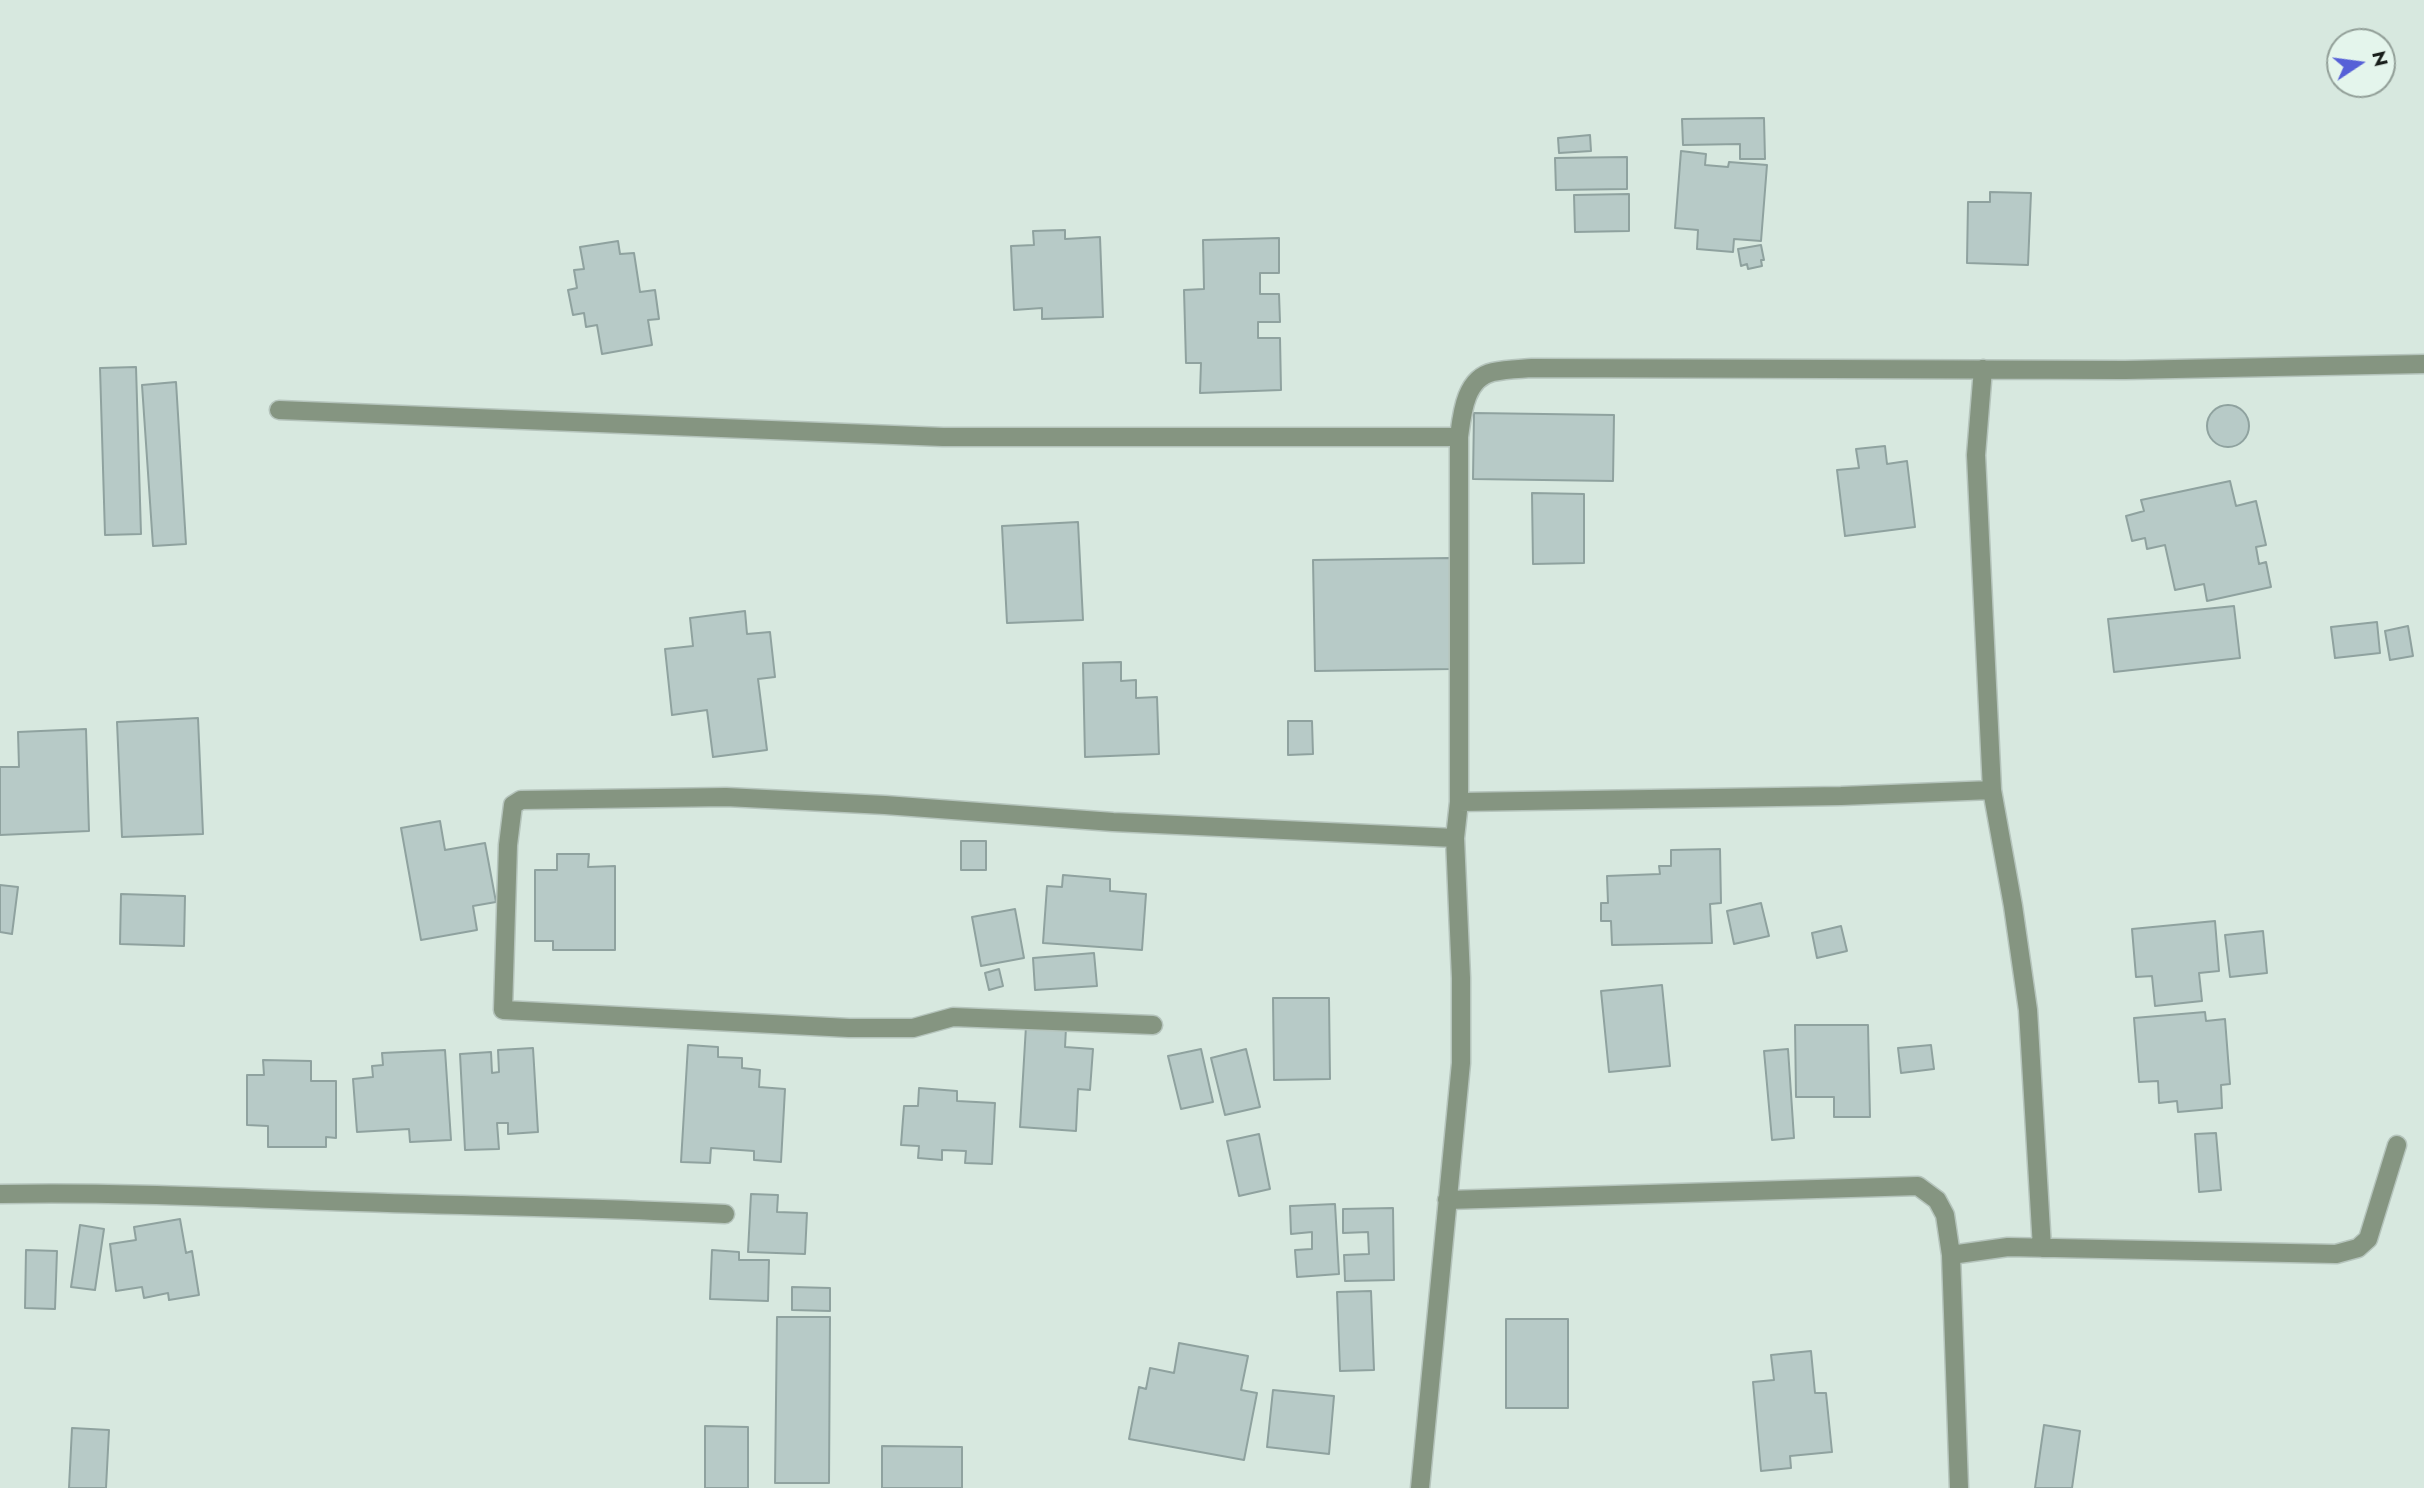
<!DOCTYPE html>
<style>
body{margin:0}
#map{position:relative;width:2424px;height:1488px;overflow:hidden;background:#d7e8df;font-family:Jost,sans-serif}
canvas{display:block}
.north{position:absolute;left:2326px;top:28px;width:70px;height:70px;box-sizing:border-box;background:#e4f5ec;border:2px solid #929f98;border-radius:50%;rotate:77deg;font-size:19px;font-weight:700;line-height:28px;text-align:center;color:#181e1b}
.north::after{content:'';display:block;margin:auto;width:24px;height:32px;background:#5660d7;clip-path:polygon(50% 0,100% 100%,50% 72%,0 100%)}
</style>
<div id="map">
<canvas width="2424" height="1488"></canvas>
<div class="north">N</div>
</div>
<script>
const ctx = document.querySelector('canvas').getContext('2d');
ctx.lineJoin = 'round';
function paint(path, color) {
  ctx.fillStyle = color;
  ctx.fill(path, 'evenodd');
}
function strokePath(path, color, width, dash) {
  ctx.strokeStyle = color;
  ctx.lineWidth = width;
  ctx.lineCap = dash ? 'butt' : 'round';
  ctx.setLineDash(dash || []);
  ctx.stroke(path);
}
const building = new Path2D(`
 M1764,118L1765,159H1740V144L1683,145L1682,119Z
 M1590,135L1591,151L1559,153L1558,138Z
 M1681,151L1706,154L1705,165L1728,167L1729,162L1767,165L1761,241L1734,239L1733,252L1697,249L1698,230L1675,228Z
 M1627,157V189L1556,190L1555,158Z
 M1990,192L2031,193L2028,265L1967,263L1968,202H1990Z
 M1629,194V231L1575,232L1574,195Z
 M1065,230V239L1100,237L1103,317L1042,319V308L1014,310L1011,246L1034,245L1033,231Z
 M1279,238V273H1260V294H1279L1280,322H1258V338H1280L1281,390L1200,393L1201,363H1186L1184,290L1204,289L1203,240Z
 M618,241L620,254L634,253L640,292L655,290L659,319L648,320L652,345L602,354L597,325L586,327L584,313L573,315L568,290L577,288L574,270L584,269L580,247Z
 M1761,245L1764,260H1761L1762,266L1748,269L1747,264L1741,266L1738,249Z
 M136,367L141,534L105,535L100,368Z
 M176,382L186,544L153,546L142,385Z
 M2207 426a21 21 0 1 1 42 0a21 21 0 1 1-42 0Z
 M1474,413L1614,415L1613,481L1473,479Z
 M1885,446L1887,464L1907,461L1915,527L1845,536L1837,470L1859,468L1856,449Z
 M2230,481L2236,506L2256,501L2266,545L2256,547L2259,564L2266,562L2271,587L2207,601L2204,584L2175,590L2165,545L2147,549L2145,538L2132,541L2126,516L2144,511L2141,500Z
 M1532,493L1584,494V563L1533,564Z
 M1078,522L1083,620L1007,623L1002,526Z
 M1450,558L1452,669L1315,671L1313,560Z
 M2234,606L2240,658L2114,672L2108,619Z
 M745,611L747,634L770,632L775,677L758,679L767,750L713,757L707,710L672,715L665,649L693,646L690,618Z
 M2377,622L2380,653L2335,658L2331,627Z
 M2408,626L2413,656L2390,660L2385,631Z
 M1121,662V681L1136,680V698L1157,697L1159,754L1085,757L1083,663Z
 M198,718L203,834L122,837L117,722Z
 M1288,721H1312L1313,754L1288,755Z
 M86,729L89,831L0,835V767H19L18,732Z
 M440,821L445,850L485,843L496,902L473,906L477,930L421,940L401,828Z
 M961,841H986V870H961Z
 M1720,849L1721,903L1710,904L1712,943L1612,945L1611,921H1601V903H1608L1607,876L1660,874L1659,866H1671V850Z
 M557,854H589L588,867L615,866V950H553V941H535V870H557Z
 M1063,875L1110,879V891L1146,894L1142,950L1043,943L1047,886L1062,887Z
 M0,885L18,887L12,934L0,932Z
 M121,894L185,896L184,946L120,944Z
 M1761,903L1769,936L1734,944L1727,911Z
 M1015,909L1024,958L981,966L972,917Z
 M2215,921L2219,971L2199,973L2202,1001L2155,1006L2152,976L2136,977L2132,929Z
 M1841,926L1847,951L1817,958L1812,933Z
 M2263,931L2267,973L2230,977L2225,935Z
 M1094,953L1097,986L1035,990L1033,958Z
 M999,969L1003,986L989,990L985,973Z
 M1662,985L1670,1066L1609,1072L1601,991Z
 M1273,998H1329L1330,1079L1274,1080Z
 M2205,1012L2206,1021L2225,1019L2230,1084L2221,1085L2222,1108L2178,1112L2177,1101L2159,1103L2158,1081L2139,1082L2134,1018Z
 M1795,1025H1868L1870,1117H1834V1097H1796Z
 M1026,1026L1066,1028L1065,1047L1093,1049L1090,1090L1078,1089L1076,1131L1020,1127Z
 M688,1045L718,1047V1057L742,1058V1068L760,1070L759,1087L785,1089L781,1162L754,1160V1151L711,1148L710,1163L681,1162Z
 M1931,1045L1934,1069L1901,1073L1898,1048Z
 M533,1048L538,1132L508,1134V1123H497L499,1149L465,1150L460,1054L491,1052L492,1073L499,1072L498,1050Z
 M1201,1049L1213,1102L1181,1109L1168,1056Z
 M1246,1049L1260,1107L1225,1115L1211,1058Z
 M1788,1049L1794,1138L1772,1140L1764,1051Z
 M445,1050L451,1140L410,1142L409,1129L357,1132L353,1079L373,1077L372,1066L383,1065L382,1053Z
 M263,1060L311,1061V1081H336V1138L326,1137V1147H268V1126L247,1125V1075H264Z
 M919,1088L957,1091V1101L995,1103L992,1164L965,1163L966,1151L942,1150V1160L918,1158L919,1146L901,1145L904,1106H918Z
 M2216,1133L2221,1190L2199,1192L2195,1134Z
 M1259,1134L1270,1189L1239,1196L1227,1141Z
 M751,1194L778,1195L777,1212L807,1213L805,1254L748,1252Z
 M1335,1204L1339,1274L1297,1277L1295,1250L1312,1249V1232L1291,1234L1290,1206Z
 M1393,1208L1394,1280L1345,1281L1344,1255L1369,1254L1368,1232L1343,1233V1209Z
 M180,1219L186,1253L192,1251L199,1295L169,1300L168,1293L144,1298L142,1287L116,1291L110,1244L136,1240L134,1227Z
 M80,1225L104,1229L95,1290L71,1287Z
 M26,1250L57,1251L55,1309L25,1308Z
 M712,1250L739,1252V1260H769L768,1301L710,1299Z
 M792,1287L830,1288V1311L792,1310Z
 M1371,1291L1374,1370L1340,1371L1337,1292Z
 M777,1317H830L829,1483H775Z
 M1506,1319H1568V1408H1506Z
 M1179,1343L1248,1356L1241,1390L1257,1393L1244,1460L1129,1439L1139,1387L1146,1389L1150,1368L1174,1373Z
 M1811,1351L1815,1393H1826L1832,1452L1790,1456L1791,1468L1761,1471L1753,1382L1774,1380L1771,1355Z
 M1273,1390L1334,1396L1329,1454L1267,1447Z
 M2044,1425L2080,1431L2072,1488H2035Z
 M705,1426L748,1427V1488H705Z
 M72,1428L109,1430L106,1488H69Z
 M882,1446L962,1447V1488H882Z`);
paint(building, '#b7cac7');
strokePath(building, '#8fa29f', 2);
const minor = new Path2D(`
 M1983,369L1976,455L1992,790L2013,906L2028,1010L2042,1248
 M279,410L943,437H1459C1462,414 1465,378 1493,372C1506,369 1520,369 1532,368L2125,370L2424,364
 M1459,802L1841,796L1992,790
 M1153,1025L953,1017L913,1028H849L503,1010L508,845L513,805L521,800L726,797L885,805L1113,822L1455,838
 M0,1194C110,1192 219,1197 328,1201C460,1206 592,1207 725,1214
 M1447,1200L1918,1186L1937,1200L1945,1215L1951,1255L2008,1247L2336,1254L2358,1248L2368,1239L2397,1145
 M1951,1255L1959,1488
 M1420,1488L1461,1063V978L1455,838L1459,802V437`);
strokePath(minor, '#b5c4bc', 21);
strokePath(minor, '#859581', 18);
</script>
